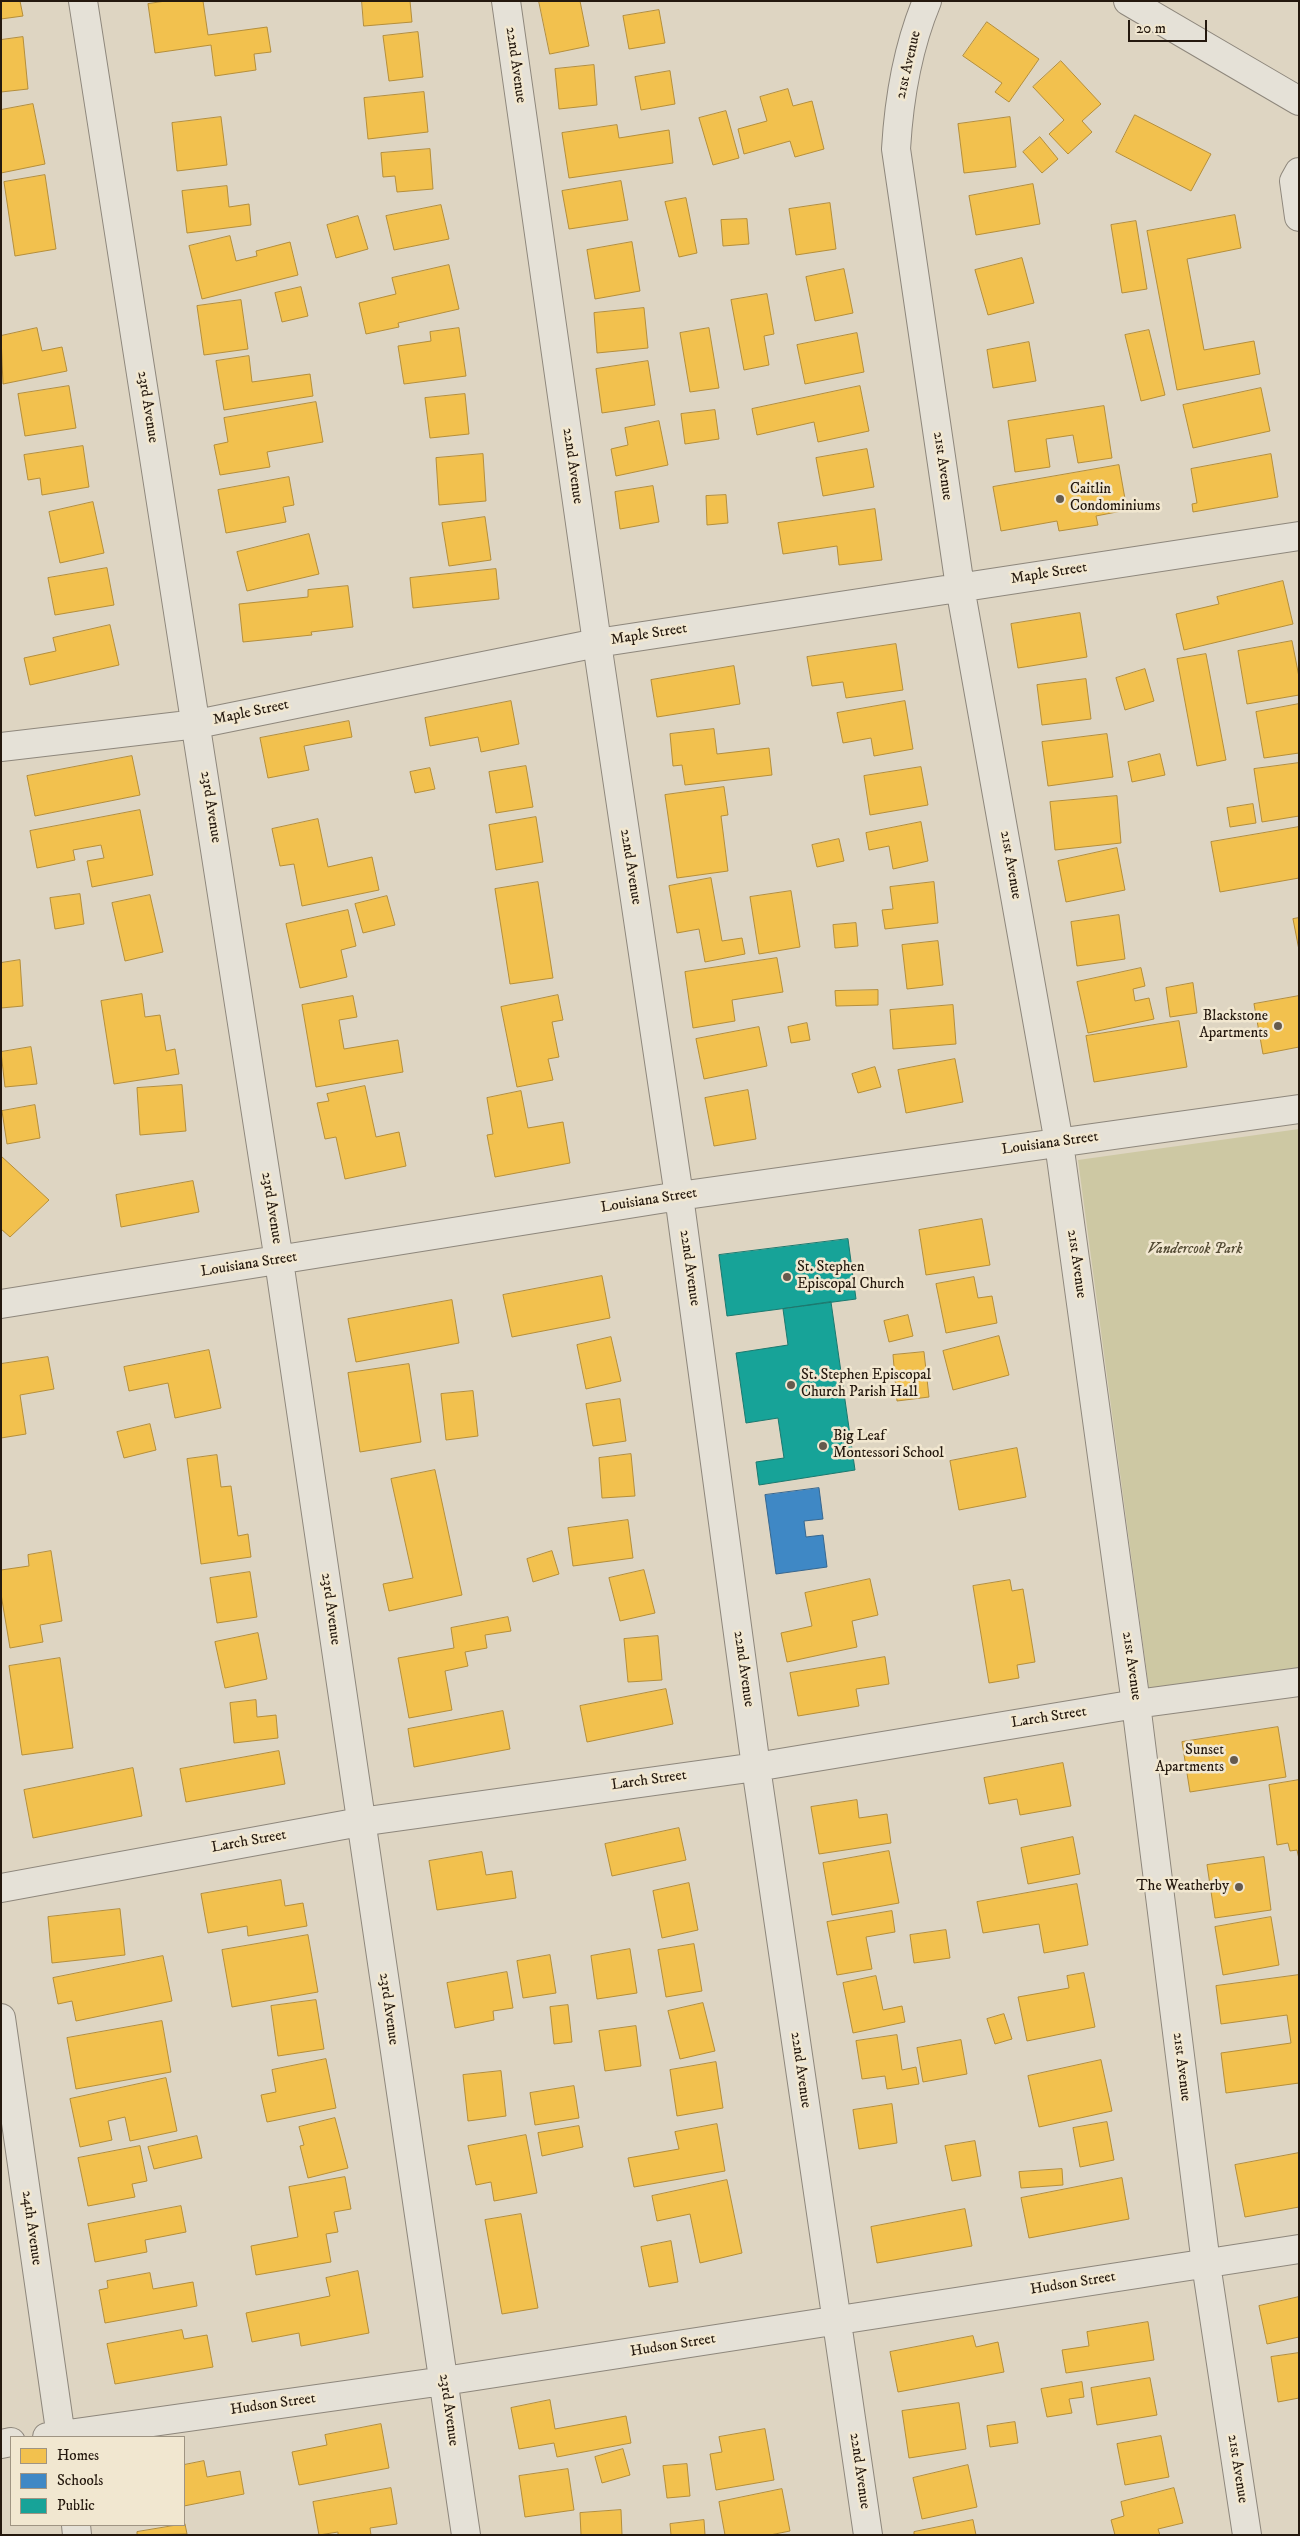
<!DOCTYPE html>
<style>
body{margin:0}
#map{position:relative;width:1300px;height:2536px;overflow:hidden;background:#ded5c2;font-family:"IM FELL DW Pica",serif}
canvas{display:block}
.frame{position:absolute;inset:0;border:2px solid #24180e;pointer-events:none}
.legend{position:absolute;left:10px;top:2436px;width:175px;height:90px;box-sizing:border-box;background:#f1e7d0;border:1px solid #9f9482;margin:0;padding:6px 9px;list-style:none;font-size:15px;color:#24180e}
.legend li{display:flex;align-items:center;gap:10px;height:25px}
.legend b{width:25px;border:1px solid #9f9482}
.scale{position:absolute;left:1128px;top:20px;width:79px;height:22px;box-sizing:border-box;border:2px solid #24180e;border-top:0;padding-left:6px;font-size:15px;line-height:18px;white-space:nowrap;color:#24180e;-webkit-text-stroke:4px #f1e7d0;paint-order:stroke}
</style>
<div id="map">
<canvas width="1300" height="2536"></canvas>
<div class="frame"></div>
<ul class="legend">
<li><b style="height:14px;background:#f2c14e"></b>Homes</li>
<li><b style="height:14px;background:#3f88c5"></b>Schools</li>
<li><b style="height:14px;background:#17a398"></b>Public</li>
</ul>
<div class="scale">20 m</div>
</div>
<script>
const ctx = document.querySelector('canvas').getContext('2d');
ctx.lineJoin = 'round';
function paint(path, color) {
  ctx.fillStyle = color;
  ctx.fill(path, 'evenodd');
}
function strokePath(path, color, width, dash) {
  ctx.strokeStyle = color;
  ctx.lineWidth = width;
  ctx.lineCap = dash ? 'butt' : 'round';
  ctx.setLineDash(dash || []);
  ctx.stroke(path);
}
function label(font, color, halo, rows, align = 'center') {
  ctx.font = font + ' "IM FELL DW Pica",serif';
  ctx.lineWidth = 5;
  ctx.setLineDash([]);
  ctx.textBaseline = 'middle';
  ctx.strokeStyle = halo;
  ctx.fillStyle = color;
  for (const [text, x, y, turn = 0] of rows) {
    ctx.save();
    ctx.translate(x, y);
    ctx.rotate((+turn || 0) * Math.PI / 180);
    ctx.textAlign = isNaN(turn) ? turn : align;
    if (halo) ctx.strokeText(text, 0, 0);
    ctx.fillText(text, 0, 0);
    ctx.restore();
  }
}
paint(new Path2D(`
 M1299,1129V1668L1149,1689L1078,1160Z`), '#cdc8a3');
const homes = new Path2D(`
 M1,1H20L23,16L1,19Z
 M166,1H203L208,35L267,27L271,52L254,54L256,70L215,76L211,45L155,53L148,4Z
 M362,1H410L412,22L364,26Z
 M539,1H580L589,46L550,54Z
 M659,10L665,43L629,49L623,16Z
 M987,22L1039,59L1009,102L995,92L1002,83L963,56Z
 M418,32L423,77L389,81L383,36Z
 M23,37L28,89L1,92V40Z
 M1061,61L1101,104L1082,121L1092,132L1068,154L1049,134L1064,120L1033,87Z
 M594,65L597,105L559,109L555,69Z
 M670,71L675,104L641,110L635,77Z
 M788,89L793,106L812,101L824,149L795,157L790,141L744,154L738,129L767,121L760,97Z
 M424,92L428,132L368,139L364,98Z
 M33,104L45,164L1,173V110Z
 M726,111L739,158L713,165L699,118Z
 M1135,115L1211,154L1191,191L1116,152Z
 M221,117L227,165L177,171L172,123Z
 M1010,117L1016,167L964,173L958,124Z
 M617,125L619,138L669,130L673,163L569,178L562,133Z
 M1040,137L1058,159L1042,173L1023,152Z
 M430,149L433,189L397,192L395,176L383,177L381,153Z
 M45,175L56,249L15,256L4,182Z
 M621,181L628,220L569,229L562,191Z
 M1033,184L1040,224L976,235L969,196Z
 M227,186L229,207L249,204L251,225L187,233L182,191Z
 M686,198L697,253L679,257L665,202Z
 M830,203L836,249L796,255L789,209Z
 M441,205L449,239L394,250L386,216Z
 M1235,215L1241,248L1187,259L1204,350L1254,341L1260,374L1177,390L1147,231Z
 M358,216L368,249L336,258L327,225Z
 M747,219L749,244L723,246L721,220Z
 M1136,221L1147,289L1122,293L1111,225Z
 M230,236L236,261L257,256L256,251L290,242L298,275L202,299L189,246Z
 M632,242L640,291L595,299L587,250Z
 M1022,258L1034,303L988,315L975,270Z
 M449,265L459,309L398,323L399,327L366,334L359,303L396,294L392,278Z
 M844,269L853,313L815,321L806,277Z
 M301,287L308,316L282,322L275,293Z
 M767,294L774,334L764,336L769,365L744,370L731,300Z
 M241,300L248,349L204,355L197,306Z
 M644,308L648,348L597,353L594,313Z
 M37,328L42,351L62,347L67,371L3,384L1,336Z
 M459,328L466,376L404,384L398,346L431,341L430,332Z
 M709,328L719,388L690,392L680,333Z
 M1149,330L1165,395L1141,401L1125,335Z
 M857,333L864,372L805,384L797,345Z
 M1029,342L1036,381L993,388L987,350Z
 M249,356L252,382L310,374L313,396L224,410L216,361Z
 M648,361L655,405L602,413L596,369Z
 M69,386L76,428L25,436L18,394Z
 M860,386L869,431L818,442L814,422L757,435L752,409Z
 M1261,388L1270,431L1193,448L1183,405Z
 M465,394L469,434L430,438L425,398Z
 M316,402L323,442L267,452L270,467L220,475L214,445L228,442L224,418Z
 M1104,406L1112,458L1078,463L1073,435L1046,439L1050,467L1015,472L1008,421Z
 M715,410L719,439L685,444L681,414Z
 M659,421L668,465L616,476L611,449L628,445L625,428Z
 M83,446L89,487L42,495L40,478L28,480L24,455Z
 M867,449L874,487L823,496L816,458Z
 M483,454L486,501L439,505L436,458Z
 M1271,454L1278,497L1193,512L1192,504L1197,503L1191,469Z
 M1119,465L1127,510L1096,516L1098,525L1059,531L1057,521L1001,531L993,487Z
 M289,477L294,505L283,507L286,522L226,533L218,490Z
 M653,486L659,522L620,529L615,492Z
 M726,495L728,523L707,525L706,496Z
 M93,502L104,553L60,563L49,512Z
 M875,509L882,560L839,565L837,546L783,554L778,523Z
 M485,517L491,560L449,566L442,523Z
 M309,534L319,574L247,591L237,552Z
 M107,568L114,605L55,615L48,578Z
 M496,569L499,599L413,608L410,578Z
 M1283,581L1293,624L1184,650L1176,614L1219,604L1217,597Z
 M348,586L353,627L311,632L312,635L243,642L239,604L308,597V590Z
 M1080,613L1087,657L1018,668L1011,624Z
 M110,625L119,665L30,685L24,658L56,651L53,638Z
 M1292,641L1299,677V695L1247,704L1238,651Z
 M896,644L903,690L846,698L843,682L812,686L807,657Z
 M1206,654L1226,760L1197,766L1177,659Z
 M734,666L740,704L657,717L651,680Z
 M1145,669L1154,701L1125,710L1116,678Z
 M1086,679L1091,719L1042,725L1037,685Z
 M511,701L519,744L481,752L478,737L430,746L425,718Z
 M905,701L913,749L874,756L871,738L843,743L837,713Z
 M1299,704V753L1264,758L1256,712Z
 M349,721L352,737L304,746L309,770L268,778L260,738Z
 M714,729L717,754L769,748L772,775L685,785L682,765L673,766L670,734Z
 M1107,734L1113,777L1048,786L1042,742Z
 M1160,754L1165,775L1132,782L1128,762Z
 M132,756L140,795L35,816L27,776Z
 M1299,763V816L1262,822L1254,769Z
 M526,766L533,807L496,813L489,772Z
 M921,767L928,805L870,815L864,776Z
 M430,768L435,789L415,793L410,772Z
 M724,787L728,815L721,816L728,871L677,878L665,795Z
 M1117,796L1121,843L1055,850L1050,802Z
 M1253,804L1256,823L1230,827L1227,808Z
 M140,810L153,875L92,887L87,861L104,858L101,845L73,850L75,860L37,868L30,831Z
 M536,817L543,862L496,870L489,825Z
 M318,819L328,867L372,857L379,890L302,906L294,864L280,866L272,829Z
 M921,822L928,861L893,869L889,846L869,850L866,833Z
 M1299,827V878L1220,892L1211,842Z
 M839,839L844,861L817,867L812,845Z
 M1117,848L1125,890L1066,902L1058,861Z
 M711,878L722,941L742,938L745,954L705,962L699,929L677,933L669,886Z
 M538,882L553,978L510,984L495,889Z
 M934,882L938,923L885,929L882,910L893,909L890,887Z
 M791,891L800,947L759,954L750,897Z
 M80,894L84,924L55,929L50,898Z
 M150,895L163,952L125,961L112,903Z
 M387,896L395,925L363,933L355,904Z
 M348,910L356,946L341,950L347,977L300,988L286,924Z
 M1119,915L1125,959L1077,966L1071,922Z
 M1299,918V950L1293,919Z
 M856,923L858,946L835,948L833,925Z
 M938,941L943,985L907,989L902,945Z
 M777,958L783,992L732,1000L735,1021L693,1028L685,972Z
 M20,960L23,1006L1,1008V963Z
 M1141,968L1145,986L1133,989L1135,1001L1149,998L1154,1019L1088,1033L1077,982Z
 M1193,983L1197,1013L1170,1017L1166,988Z
 M878,990V1005L836,1006L835,991Z
 M142,994L145,1017L160,1015L166,1051L175,1049L179,1074L114,1084L101,1001Z
 M558,995L563,1020L552,1022L559,1057L548,1059L553,1080L517,1087L501,1007Z
 M353,996L357,1017L339,1020L344,1049L398,1040L403,1072L316,1087L302,1005Z
 M1299,996V1047L1263,1054L1254,1004Z
 M953,1005L956,1044L893,1049L890,1010Z
 M1179,1021L1187,1067L1094,1082L1086,1036Z
 M807,1023L810,1040L791,1043L788,1027Z
 M759,1027L767,1066L704,1079L696,1039Z
 M31,1047L37,1084L5,1087L1,1052Z
 M955,1059L963,1102L906,1113L898,1070Z
 M875,1067L881,1087L858,1093L852,1074Z
 M182,1085L186,1131L140,1135L137,1088Z
 M365,1086L376,1137L399,1132L406,1166L345,1179L336,1137L325,1139L317,1103L329,1101L327,1094Z
 M748,1090L756,1139L714,1146L705,1098Z
 M521,1091L528,1128L563,1122L570,1163L495,1177L487,1135L493,1134L487,1098Z
 M35,1105L40,1138L7,1144L2,1111Z
 M1,1156L49,1200L10,1237L1,1229Z
 M193,1181L199,1212L121,1227L116,1195Z
 M982,1219L990,1265L926,1275L919,1230Z
 M602,1276L610,1318L512,1337L503,1295Z
 M974,1277L978,1298L992,1296L997,1323L946,1333L936,1284Z
 M452,1300L459,1343L356,1362L348,1319Z
 M908,1315L913,1336L889,1342L884,1321Z
 M999,1336L1009,1375L953,1390L943,1351Z
 M611,1337L621,1381L586,1389L577,1345Z
 M209,1350L221,1408L175,1418L168,1383L129,1391L124,1367Z
 M924,1352L929,1397L897,1401L893,1355Z
 M48,1357L54,1389L20,1395L26,1434L1,1438V1364Z
 M409,1364L421,1442L360,1452L348,1373Z
 M473,1391L478,1436L446,1440L441,1394Z
 M620,1399L626,1441L593,1446L586,1404Z
 M150,1424L156,1450L124,1458L117,1432Z
 M1017,1448L1026,1497L959,1510L950,1461Z
 M631,1454L635,1496L602,1498L599,1458Z
 M217,1455L221,1487L231,1486L238,1536L248,1534L251,1557L201,1564L187,1459Z
 M435,1470L462,1595L389,1611L383,1584L413,1578L391,1479Z
 M628,1520L633,1558L573,1566L568,1528Z
 M51,1551L62,1621L40,1625L43,1642L10,1648L1,1594V1570L29,1566L28,1555Z
 M552,1551L559,1574L533,1582L527,1559Z
 M644,1570L655,1613L620,1621L609,1578Z
 M250,1572L257,1617L217,1623L210,1578Z
 M870,1579L878,1615L852,1621L857,1647L787,1662L781,1633L812,1626L805,1593Z
 M1010,1580L1012,1591L1023,1589L1035,1662L1017,1665L1019,1678L989,1683L973,1586Z
 M508,1617L511,1631L485,1635L487,1648L465,1652L468,1666L445,1671L452,1710L409,1718L398,1658L454,1648L451,1628Z
 M258,1633L267,1679L225,1688L215,1642Z
 M658,1636L662,1680L628,1682L624,1639Z
 M885,1657L889,1684L856,1689L859,1706L798,1716L790,1673Z
 M60,1658L73,1748L22,1755L9,1666Z
 M666,1689L673,1724L587,1742L580,1706Z
 M256,1700L257,1717L276,1715L278,1738L234,1743L230,1703Z
 M503,1711L510,1749L414,1767L408,1729Z
 M1278,1727L1286,1777L1190,1792L1182,1742Z
 M279,1751L285,1784L186,1802L180,1769Z
 M1063,1763L1071,1806L1020,1815L1017,1799L989,1804L984,1778Z
 M133,1768L142,1816L33,1838L24,1790Z
 M1299,1780V1859L1297,1850L1290,1851L1288,1843L1277,1845L1269,1785Z
 M857,1800L859,1818L887,1814L891,1843L819,1854L811,1807Z
 M679,1828L686,1860L612,1876L605,1844Z
 M1073,1837L1080,1874L1028,1884L1021,1848Z
 M889,1851L899,1903L832,1915L823,1863Z
 M482,1852L486,1875L512,1871L516,1898L437,1910L429,1861Z
 M1264,1857L1271,1910L1215,1918L1207,1865Z
 M281,1880L285,1906L303,1903L307,1926L248,1936L247,1926L208,1933L201,1894Z
 M689,1883L698,1930L662,1938L653,1891Z
 M1077,1884L1088,1945L1044,1953L1039,1924L983,1933L977,1902Z
 M120,1909L125,1955L52,1963L48,1917Z
 M892,1911L895,1932L866,1937L872,1969L837,1975L827,1922Z
 M1271,1917L1279,1965L1223,1975L1215,1927Z
 M946,1930L950,1958L914,1963L910,1935Z
 M308,1935L318,1992L232,2007L222,1950Z
 M694,1944L702,1991L666,1997L658,1950Z
 M630,1949L637,1993L597,1999L591,1956Z
 M550,1955L556,1993L523,1998L517,1961Z
 M163,1956L172,2001L76,2021L72,2001L58,2004L53,1978Z
 M507,1972L513,2008L493,2011L494,2020L455,2028L447,1983Z
 M1084,1973L1095,2027L1027,2041L1018,1997L1069,1988L1067,1976Z
 M1299,1975V2083L1226,2093L1221,2053L1291,2043L1287,2015L1221,2024L1216,1986Z
 M876,1976L883,2010L902,2006L905,2022L853,2033L843,1983Z
 M316,2000L324,2049L278,2056L271,2006Z
 M703,2003L715,2051L680,2059L668,2011Z
 M568,2005L572,2042L554,2044L550,2007Z
 M1004,2014L1012,2039L995,2044L987,2019Z
 M162,2021L171,2072L76,2089L67,2038Z
 M636,2026L641,2066L605,2071L599,2031Z
 M897,2035L902,2070L916,2067L919,2084L887,2089L885,2076L862,2079L856,2041Z
 M961,2040L967,2074L923,2082L917,2048Z
 M326,2059L336,2108L267,2122L261,2095L276,2092L272,2070Z
 M1101,2060L1112,2111L1039,2127L1028,2076Z
 M716,2062L723,2108L677,2116L670,2070Z
 M501,2071L506,2116L468,2121L463,2075Z
 M166,2078L177,2131L130,2141L125,2117L108,2121L112,2140L80,2147L70,2099Z
 M574,2086L579,2118L535,2125L530,2093Z
 M892,2104L897,2143L859,2149L853,2110Z
 M335,2118L348,2168L308,2178L300,2146L304,2145L299,2127Z
 M1107,2122L1114,2160L1080,2167L1073,2128Z
 M717,2124L725,2171L634,2187L628,2158L679,2149L675,2132Z
 M579,2126L583,2147L542,2156L538,2133Z
 M526,2135L537,2193L494,2201L491,2182L476,2185L468,2146Z
 M197,2136L202,2158L154,2169L148,2147Z
 M975,2141L981,2176L952,2181L945,2146Z
 M140,2146L147,2181L132,2184L135,2197L88,2206L78,2158Z
 M1299,2153V2207L1245,2217L1235,2165Z
 M1062,2169L1063,2185L1021,2188L1019,2172Z
 M345,2177L351,2209L334,2212L338,2232L326,2234L331,2262L256,2275L251,2246L298,2237L289,2187Z
 M1122,2178L1129,2219L1029,2238L1021,2198Z
 M727,2180L742,2253L700,2263L690,2214L657,2221L652,2196Z
 M181,2206L186,2232L145,2240L147,2252L95,2262L88,2224Z
 M965,2209L972,2246L877,2263L871,2227Z
 M521,2214L538,2308L502,2314L485,2220Z
 M671,2241L678,2282L649,2287L641,2247Z
 M358,2271L369,2333L301,2346L299,2333L252,2342L246,2313L330,2296L326,2278Z
 M150,2273L153,2289L193,2282L197,2306L105,2323L99,2290L108,2288L107,2281Z
 M1299,2297V2337L1267,2344L1259,2306Z
 M1148,2322L1154,2360L1066,2373L1062,2350L1089,2346L1087,2332Z
 M182,2330L184,2339L207,2335L213,2367L115,2384L107,2344Z
 M973,2336L976,2347L998,2342L1004,2372L898,2392L890,2352Z
 M1299,2353V2398L1278,2402L1271,2357Z
 M1150,2378L1157,2415L1097,2425L1091,2388Z
 M1082,2382L1084,2397L1069,2399L1072,2413L1047,2417L1041,2389Z
 M550,2400L555,2429L626,2416L631,2443L557,2457L554,2443L519,2449L511,2408Z
 M959,2403L966,2449L909,2458L902,2411Z
 M1015,2422L1018,2443L990,2447L987,2426Z
 M381,2424L389,2468L299,2485L292,2452L327,2445L325,2435Z
 M765,2429L774,2480L716,2490L710,2454L722,2452L719,2437Z
 M1161,2436L1169,2477L1125,2485L1117,2444Z
 M623,2449L630,2475L602,2483L595,2457Z
 M204,2461L207,2477L240,2471L244,2494L184,2506V2465Z
 M687,2464L690,2496L667,2498L663,2466Z
 M968,2465L977,2507L922,2519L913,2478Z
 M568,2469L574,2510L525,2517L519,2476Z
 M391,2488L397,2524L370,2528L371,2535H338V2532L319,2535L313,2502Z
 M1174,2488L1183,2523L1158,2529L1160,2535H1115L1111,2520L1124,2516L1121,2502Z
 M782,2489L790,2531L770,2535H725L719,2502Z
 M621,2510L622,2535H581L580,2513Z
 M704,2520L705,2535H671L670,2524Z
 M973,2520L976,2535H914V2532Z
 M185,2524L187,2534L137,2535V2532Z`);
paint(homes, '#f2c14e');
strokePath(homes, '#b48e3b', 1);
const schools = new Path2D(`
 M819,1488L823,1519L804,1521L806,1537L823,1535L827,1567L776,1574L765,1495Z`);
paint(schools, '#3f88c5');
strokePath(schools, '#37668e', 1);
const public = new Path2D(`
 M848,1239L856,1299L727,1316L719,1255Z
 M831,1302L855,1470L759,1485L756,1462L784,1458L778,1418L746,1423L736,1353L788,1345L783,1309Z`);
paint(public, '#17a398');
strokePath(public, '#1b796f', 1);
const minor = new Path2D(`
 M83,1L279,1261L466,2535
 M506,1L597,643L679,1196L756,1767L868,2535
 M927,1C907,49 899,98 896,149L960,587L1059,1143L1136,1704L1206,2264L1247,2535
 M1128,1L1299,101
 M1299,172L1294,181L1299,217
 M1,747L197,724L597,643L1299,536
 M1,1304L679,1196L1299,1109
 M1,1888L360,1822L756,1767L1136,1704L1299,1682
 M1,2018L61,2437
 M47,2437L444,2381L1299,2249
 M1,2444L11,2442
 M76,2525L77,2535`);
strokePath(minor, '#8e877c', 30);
strokePath(minor, '#e5e1d7', 28);
for (const [x, y, r, color] of [
 [1060,499,5,"#655a4d"],
 [1278,1026,5,"#655a4d"],
 [787,1277,5,"#655a4d"],
 [791,1385,5,"#655a4d"],
 [823,1446,5,"#655a4d"],
 [1234,1760,5,"#655a4d"],
 [1239,1887,5,"#655a4d"]
]) {
  const dot = new Path2D();
  dot.arc(x, y, r, 0, 2 * Math.PI);
  ctx.fillStyle = color;
  ctx.fill(dot);
  strokePath(dot, '#f1e7d0', 2);
}
label('15px', '#24180e', '#f1e7d0', [
 ["22nd Avenue",515,65,82],
 ["21st Avenue",909,65,-77],
 ["23rd Avenue",147,407,81],
 ["22nd Avenue",572,466,82],
 ["21st Avenue",942,466,82],
 ["Maple Street",1049,574,-9],
 ["Maple Street",649,635,-9],
 ["Maple Street",251,713,-12],
 ["23rd Avenue",210,807,81],
 ["21st Avenue",1010,865,80],
 ["22nd Avenue",630,867,81],
 ["Louisiana Street",1050,1144,-8],
 ["Louisiana Street",649,1201,-9],
 ["23rd Avenue",271,1208,81],
 ["21st Avenue",1076,1264,82],
 ["Louisiana Street",249,1265,-9],
 ["22nd Avenue",689,1268,82],
 ["23rd Avenue",330,1609,82],
 ["21st Avenue",1131,1666,82],
 ["22nd Avenue",743,1669,82],
 ["Larch Street",1049,1718,-9],
 ["Larch Street",649,1781,-8],
 ["Larch Street",249,1842,-10],
 ["23rd Avenue",388,2009,82],
 ["21st Avenue",1181,2067,83],
 ["22nd Avenue",800,2070,82],
 ["24th Avenue",31,2228,82],
 ["Hudson Street",1073,2284,-9],
 ["Hudson Street",673,2346,-9],
 ["Hudson Street",273,2405,-8],
 ["23rd Avenue",448,2410,82],
 ["21st Avenue",1237,2469,81],
 ["22nd Avenue",859,2471,82]
]);
label('15px', '#24180e', '#f1e7d0', [
 ["Caitlin",1070,490],
 ["Condominiums",1070,507],
 ["Blackstone",1268,1017,"right"],
 ["Apartments",1268,1034,"right"],
 ["St. Stephen",797,1268],
 ["Episcopal Church",797,1285],
 ["St. Stephen Episcopal",801,1376],
 ["Church Parish Hall",801,1393],
 ["Big Leaf",833,1437],
 ["Montessori School",833,1454],
 ["Sunset",1224,1751,"right"],
 ["Apartments",1224,1768,"right"],
 ["The Weatherby",1229,1887,"right"]
], 'left');
label('italic 15px', '#524a33', '#f1e7d0', [
 ["Vandercook Park",1195,1250]
]);
</script>
